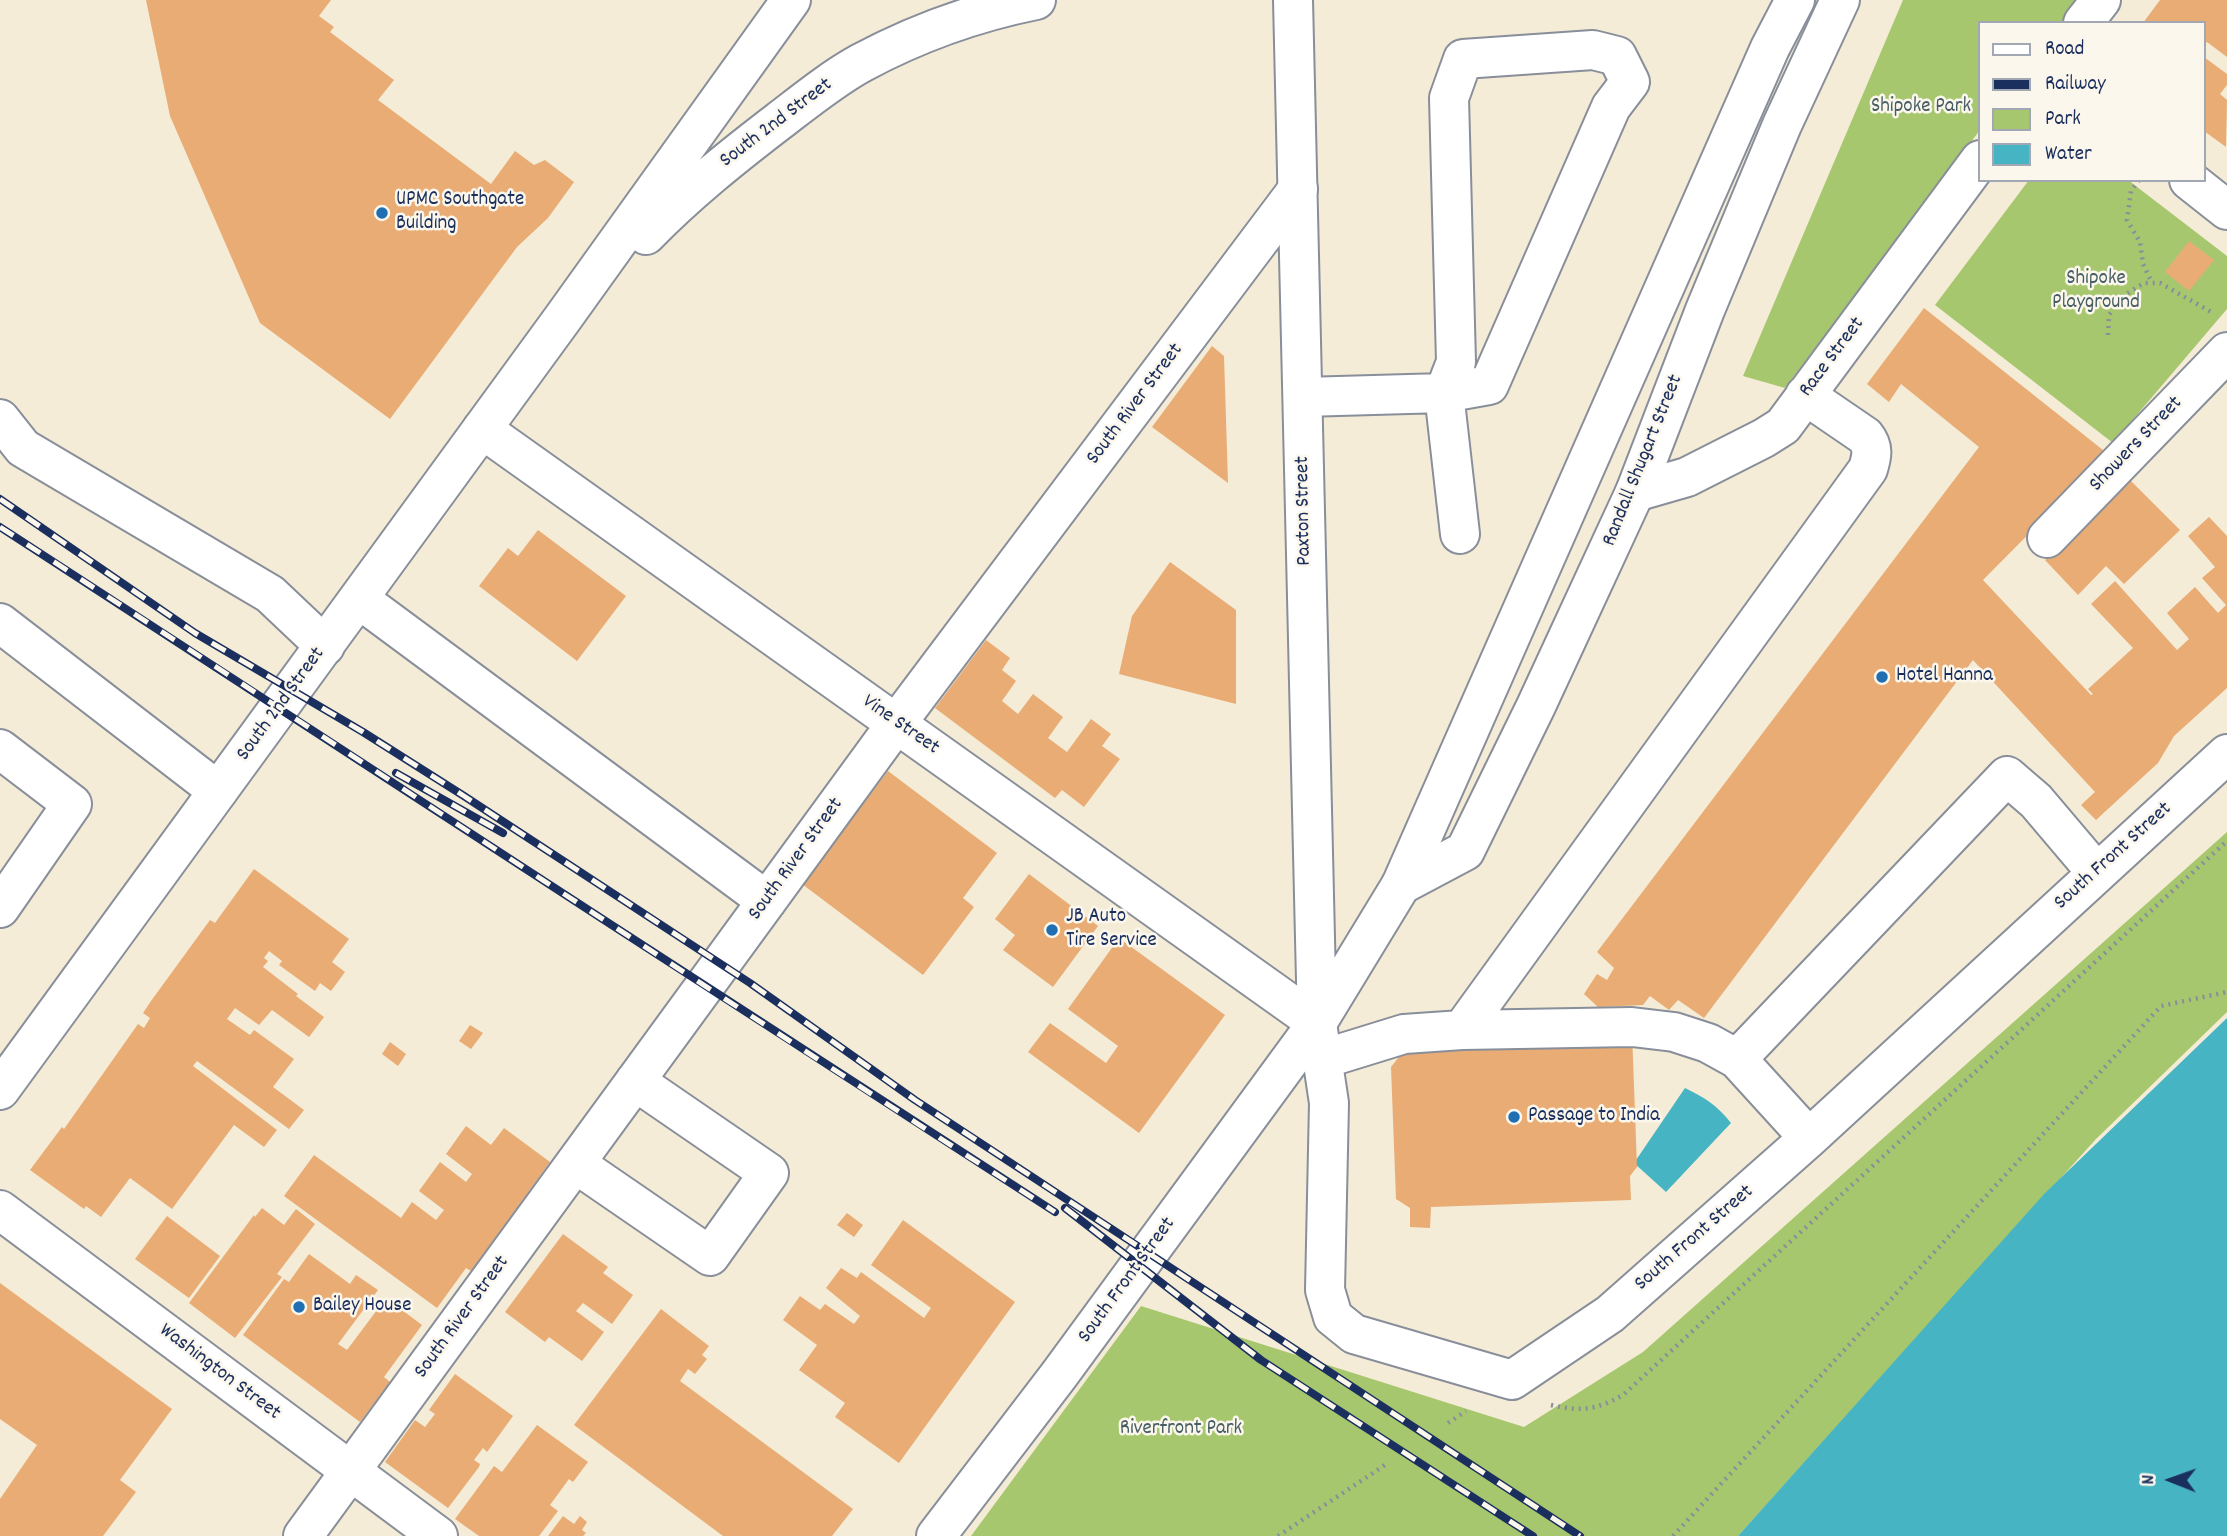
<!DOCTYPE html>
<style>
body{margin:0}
#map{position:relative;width:2227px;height:1536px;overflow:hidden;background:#f4ecd6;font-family:Dekko,sans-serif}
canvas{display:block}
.legend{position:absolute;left:1978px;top:21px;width:228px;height:161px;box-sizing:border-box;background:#fbf7ec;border:2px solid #a1a7b3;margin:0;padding:9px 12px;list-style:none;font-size:21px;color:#1b2f5e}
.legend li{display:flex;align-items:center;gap:14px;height:35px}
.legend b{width:35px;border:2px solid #a1a7b3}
.north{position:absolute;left:2136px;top:1445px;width:70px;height:70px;-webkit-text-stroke:5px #fbf7ec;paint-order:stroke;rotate:271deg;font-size:19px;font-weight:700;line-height:28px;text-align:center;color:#1b2f5e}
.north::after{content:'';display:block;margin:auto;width:24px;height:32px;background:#1b2f5e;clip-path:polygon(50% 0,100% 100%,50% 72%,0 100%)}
</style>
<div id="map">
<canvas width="2227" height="1536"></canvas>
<ul class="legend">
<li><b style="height:9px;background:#fff"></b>Road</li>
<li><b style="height:9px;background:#1b2f5e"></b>Railway</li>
<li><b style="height:19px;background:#a7c76f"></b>Park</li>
<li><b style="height:19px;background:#47b4c3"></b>Water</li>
</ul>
<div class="north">N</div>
</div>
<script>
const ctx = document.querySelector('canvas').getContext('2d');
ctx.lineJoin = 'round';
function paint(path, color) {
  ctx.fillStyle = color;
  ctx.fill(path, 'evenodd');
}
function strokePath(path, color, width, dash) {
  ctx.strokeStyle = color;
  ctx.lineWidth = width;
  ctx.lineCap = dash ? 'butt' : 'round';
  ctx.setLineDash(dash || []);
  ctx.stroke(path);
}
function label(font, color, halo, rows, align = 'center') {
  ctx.font = font + ' Dekko,sans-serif';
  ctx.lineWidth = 5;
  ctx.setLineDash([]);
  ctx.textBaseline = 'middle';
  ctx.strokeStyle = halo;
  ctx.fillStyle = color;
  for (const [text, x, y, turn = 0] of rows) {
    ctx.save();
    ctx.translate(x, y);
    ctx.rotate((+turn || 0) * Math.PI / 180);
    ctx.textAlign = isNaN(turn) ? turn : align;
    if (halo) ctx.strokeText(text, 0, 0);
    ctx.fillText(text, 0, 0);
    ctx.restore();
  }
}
paint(new Path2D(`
 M1903,0H2078L2061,23H1980V130L1785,388L1743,376Z
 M2029,180H2128L2227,256V309L2113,443L1935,305Z
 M2227,832V1012L2096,1139L1738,1536H971L1141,1306L1524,1427L1643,1352Z`), '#a7c76f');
paint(new Path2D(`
 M2227,1018V1536H1738L2045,1193Z
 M1685,1088C1704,1097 1718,1106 1731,1123L1666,1192L1634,1163Z`), '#47b4c3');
paint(new Path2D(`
 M146,0H331L319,16L334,27L330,32L394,80L378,100L491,184L515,151L534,165L545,160L574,182L548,218L517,247L390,419L260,323L170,116Z
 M2160,0H2227V57L2207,42L2204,45V23H2143Z
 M2204,57L2227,74V85L2220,94L2227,100L2226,147L2204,131Z
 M2189,241L2214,260L2189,291L2165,272Z
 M1924,308L2108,454L1983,580L2091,695L2093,694L2088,689L2133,648L2091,604L2115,581L2177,650L2189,639L2167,613L2195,587L2218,613L2226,605L2202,578L2215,567L2188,536L2209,517L2227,536V688L2174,736L2158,763L2096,820L2081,805L2095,792L1973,660L1704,1018L1678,1000L1669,1010L1650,996L1643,1005L1598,1007L1584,994L1597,974L1607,980L1614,968L1597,952L1979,447L1901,384L1889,402L1867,384Z
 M1212,346L1224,356L1228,483L1152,427Z
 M2129,479L2180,530L2124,584L2106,566L2078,595L2045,560Z
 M538,530L626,596L577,661L479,586L508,548L518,556Z
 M1170,562L1236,610V704L1119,674L1132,616Z
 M986,640L1010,658L1002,670L1016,681L1002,701L1018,714L1033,694L1063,717L1048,738L1067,752L1091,719L1111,734L1102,746L1120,759L1084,807L1062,790L1055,798L935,708Z
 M888,771L997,853L963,898L974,907L923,975L802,884Z
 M254,869L349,939L332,962L345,972L331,991L320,983L315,991L279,965L282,961L269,951L264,958L268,961L263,967L298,994L296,996L324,1017L309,1037L272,1010L259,1025L235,1008L227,1019L250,1035L254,1030L294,1059L273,1087L304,1110L289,1129L197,1061L193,1066L277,1130L264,1147L234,1125L172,1209L130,1178L101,1217L86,1206L84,1209L30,1170L62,1127L64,1129L138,1024L144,1028L150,1018L143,1013L151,1001L210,920L215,923Z
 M1029,874L1098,926L1053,987L1003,950L1015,935L995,919Z
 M1119,938L1225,1015L1139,1133L1028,1052L1050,1023L1106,1063L1118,1046L1068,1009Z
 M470,1025L483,1033L471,1049L459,1041Z
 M1632,1032L1637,1167L1630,1176L1631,1200L1431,1207L1430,1228L1410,1227V1208L1396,1199L1391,1067L1416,1035Z
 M390,1042L406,1054L398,1066L382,1054Z
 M466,1126L491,1145L504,1128L550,1162L471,1271L466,1268L437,1308L284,1196L314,1155L401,1218L412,1202L436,1220L444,1210L419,1191L440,1162L466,1182L472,1174L446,1154Z
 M262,1208L284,1225L296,1209L315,1224L277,1274L282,1277L235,1338L189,1303L254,1215L255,1217Z
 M847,1213L863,1225L854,1237L837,1225Z
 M167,1216L220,1256L189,1298L135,1259Z
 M903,1220L1015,1302L899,1463L835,1417L845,1403L799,1370L817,1345L783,1320L800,1296L820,1310L825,1304L854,1324L860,1316L826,1288L841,1268L857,1278L861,1272L924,1318L931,1308L871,1265Z
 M563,1234L608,1267L603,1273L633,1295L612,1324L583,1303L576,1311L604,1332L582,1361L549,1337L545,1342L505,1312Z
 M309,1254L350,1284L356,1275L378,1290L338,1344L347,1350L386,1298L422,1325L384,1377L390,1382L360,1422L243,1335L284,1279L289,1282Z
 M0,1283L172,1409L120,1480L136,1492L103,1536H0V1499L37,1445L0,1419Z
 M661,1309L709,1346L702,1355L707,1359L695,1374L688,1369L680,1381L853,1509L832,1536H723L574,1425Z
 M455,1374L513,1416L487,1452L483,1448L474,1460L480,1464L479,1467L448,1508L385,1462L415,1420L425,1427L435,1414L429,1410Z
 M537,1425L588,1462L573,1482L569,1479L550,1505L558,1511L539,1536H479L455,1519L494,1466L502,1472Z
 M563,1516L574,1524L580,1516L587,1522L582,1530L586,1533L583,1536H548Z`), '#e8ac74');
const minor = new Path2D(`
 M2083,23L2101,0
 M2189,180L2227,210
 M1303,397L1444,393L1456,362L1449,98L1463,59L1593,50L1617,56L1630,82L1611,107L1489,385L1444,393L1460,534
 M0,419L23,448L270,594L325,646
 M482,429L1317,1023L1329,1103L1325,1290L1333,1317L1354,1334L1512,1380L1610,1314L1809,1138L2227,754
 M1635,492L1687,477L1764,438L1783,426L1980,160
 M2047,538L2227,352
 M359,599L767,901
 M0,623L218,791
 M0,749L72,804L0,908
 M1462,1030L1868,469C1872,456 1874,447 1865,436L1805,395
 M1323,1059L1404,1034L1462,1030L1632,1027L1674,1032L1708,1043L1737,1059L1809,1138
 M1737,1059L2007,776L2036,801L2097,873
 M576,1164L710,1256L769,1173L635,1081
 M0,1210L438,1536
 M303,1536L896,724L1298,189`);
const major = new Path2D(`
 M1293,0L1317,1023
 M646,235C687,193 732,157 779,121C805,101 832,79 861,63C915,34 976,12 1036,0
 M0,1090L563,318L791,0
 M936,1536L1059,1375L1317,1023L1401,885L1465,851L1536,706L1635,492L1705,310L1782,125L1840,0`);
const highway = new Path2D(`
 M1401,885L1770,48L1795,0`);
strokePath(minor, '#888e9a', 42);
strokePath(major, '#888e9a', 42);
strokePath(highway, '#888e9a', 42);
strokePath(new Path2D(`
 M2139,180L2131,191L2127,220L2140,242L2143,264L2152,283
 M2108,335L2109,315L2123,296L2144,283H2160L2213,313
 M1551,1405C1581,1412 1596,1410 1623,1395L2227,841
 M1448,1423L1466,1411
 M1278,1536L1385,1465
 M1673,1536L2161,1006L2227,992`), '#888e9a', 4.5, [2, 5]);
strokePath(minor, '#fff', 38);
strokePath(major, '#fff', 38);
strokePath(highway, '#fff', 38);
const rail = new Path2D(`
 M0,499L195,633L363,732L464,796L750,983L915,1100L1580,1536
 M0,527C352,754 702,986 1055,1212
 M396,773L503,833
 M1065,1208L1261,1360L1533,1536`);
strokePath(rail, '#1b2f5e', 8);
strokePath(rail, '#fbf7ec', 5, [16]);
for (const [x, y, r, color] of [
 [382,213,7,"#1f6fb2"],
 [1882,677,7,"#1f6fb2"],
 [1052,930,7,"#1f6fb2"],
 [1514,1117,7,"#1f6fb2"],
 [299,1307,7,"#1f6fb2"]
]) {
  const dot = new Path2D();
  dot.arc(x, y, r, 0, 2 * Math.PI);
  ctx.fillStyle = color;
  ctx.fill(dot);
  strokePath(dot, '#fbf7ec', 2.5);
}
label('21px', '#455d63', '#fbf7ec', [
 ["Shipoke Park",1921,108],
 ["Shipoke",2096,280],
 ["Playground",2096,304],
 ["Riverfront Park",1181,1430]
]);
label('21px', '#1b2f5e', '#fbf7ec', [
 ["South 2nd Street",777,124,-37],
 ["Race Street",1833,358,-53],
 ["South River Street",1136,405,-53],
 ["Showers Street",2137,445,-46],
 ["Randall Shugart Street",1644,461,-68],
 ["Paxton Street",1305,511,-91],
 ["South 2nd Street",282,705,-54],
 ["Vine Street",900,726,35],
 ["South Front Street",2114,857,-42],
 ["South River Street",797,860,-54],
 ["South Front Street",1695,1239,-41],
 ["South Front Street",1128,1281,-54],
 ["South River Street",463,1318,-54],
 ["Washington Street",219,1373,37]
]);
label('21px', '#1b2f5e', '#fbf7ec', [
 ["UPMC Southgate",396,201],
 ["Building",396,225],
 ["Hotel Hanna",1896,677],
 ["JB Auto",1066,918],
 ["Tire Service",1066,942],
 ["Passage to India",1528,1117],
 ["Bailey House",313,1307]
], 'left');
</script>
